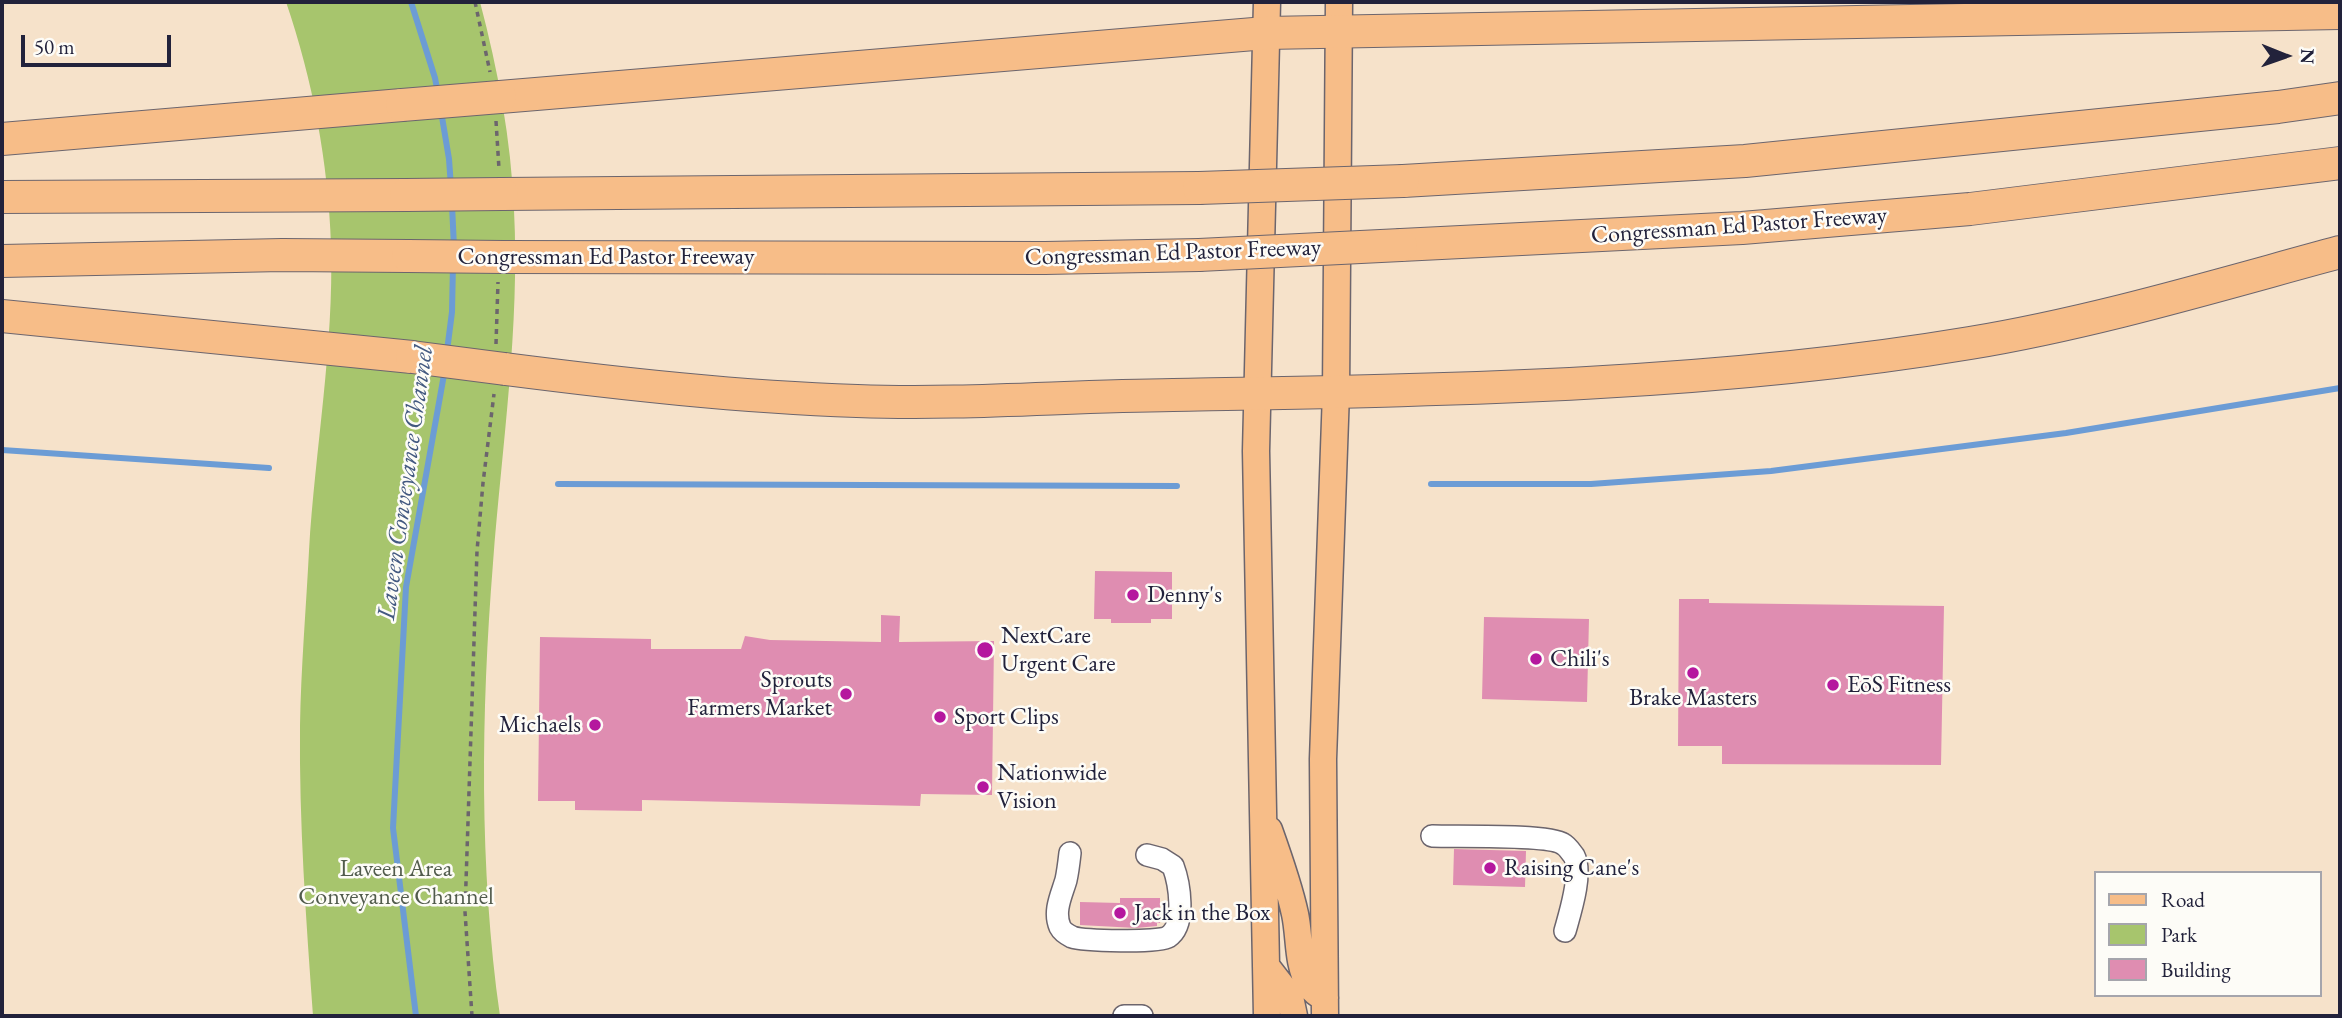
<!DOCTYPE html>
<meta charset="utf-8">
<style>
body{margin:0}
#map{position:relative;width:2342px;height:1018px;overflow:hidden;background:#f6e2ca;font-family:"EB Garamond",serif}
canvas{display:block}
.frame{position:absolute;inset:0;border:4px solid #22223b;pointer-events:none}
.legend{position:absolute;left:2094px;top:871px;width:228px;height:126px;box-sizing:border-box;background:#fdfcf7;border:2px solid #a5a5ac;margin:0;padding:9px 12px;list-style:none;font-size:21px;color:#22223b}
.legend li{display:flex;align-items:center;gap:14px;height:35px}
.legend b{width:35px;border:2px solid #a5a5ac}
.north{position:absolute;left:2251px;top:21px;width:70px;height:70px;-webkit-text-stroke:5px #fdfcf7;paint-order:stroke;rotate:91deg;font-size:19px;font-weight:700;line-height:28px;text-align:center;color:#22223b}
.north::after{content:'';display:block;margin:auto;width:24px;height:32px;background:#22223b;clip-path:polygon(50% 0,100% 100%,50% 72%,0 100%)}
.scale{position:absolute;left:21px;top:35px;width:150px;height:32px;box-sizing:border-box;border:4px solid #22223b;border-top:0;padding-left:9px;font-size:21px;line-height:24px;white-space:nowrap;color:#22223b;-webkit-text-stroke:5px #fdfcf7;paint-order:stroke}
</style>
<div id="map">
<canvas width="2342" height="1018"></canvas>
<div class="frame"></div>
<ul class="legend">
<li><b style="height:9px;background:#f7bd88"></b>Road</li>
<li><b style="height:19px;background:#a7c56d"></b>Park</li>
<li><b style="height:19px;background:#df8db1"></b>Building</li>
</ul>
<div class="north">N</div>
<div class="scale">50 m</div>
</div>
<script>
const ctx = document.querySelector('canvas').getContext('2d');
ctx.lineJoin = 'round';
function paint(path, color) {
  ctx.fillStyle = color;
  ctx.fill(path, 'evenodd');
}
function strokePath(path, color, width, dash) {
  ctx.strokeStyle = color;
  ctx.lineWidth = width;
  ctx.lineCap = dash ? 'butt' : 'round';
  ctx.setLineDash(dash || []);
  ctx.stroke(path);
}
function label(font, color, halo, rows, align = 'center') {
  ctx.font = font + ' "EB Garamond",serif';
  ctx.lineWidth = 5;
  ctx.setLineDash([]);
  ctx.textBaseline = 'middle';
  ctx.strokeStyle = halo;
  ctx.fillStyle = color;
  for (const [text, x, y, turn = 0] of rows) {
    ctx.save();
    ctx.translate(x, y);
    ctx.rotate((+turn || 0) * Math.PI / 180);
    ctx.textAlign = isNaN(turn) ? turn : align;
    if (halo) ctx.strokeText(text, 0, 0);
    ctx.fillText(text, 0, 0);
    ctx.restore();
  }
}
paint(new Path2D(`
 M286,2H480C498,70 511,139 514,210C520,327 502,446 493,563C481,713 479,867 500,1016H313C306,919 299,823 300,726C301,668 306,609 309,551C315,450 334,347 331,245C328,162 313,81 286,2Z`), '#a7c56d');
strokePath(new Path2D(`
 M411,2L435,78L438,94
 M441,111L449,159L451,187
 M452,205L454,247
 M447,351L452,312L453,264
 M2,450L269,468
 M558,484L1177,486
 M1431,484H1591L1771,471L2066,433L2340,388
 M416,1016L393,828L406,587L445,369`), '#6c9cd5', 6);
paint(new Path2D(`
 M1095,571L1172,572V619H1151V623H1111V619H1094Z
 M1679,599H1709V603L1944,606L1941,765L1722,764V746H1678Z
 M881,615L900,616L899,642L994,641L992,795L921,794L920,806L642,800V811L575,810V801H538L540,637L651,639V649H741L745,636L770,640L881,642Z
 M1484,617L1589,619L1587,702L1482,699Z
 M1454,849L1526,851L1525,887L1453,885Z
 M1120,898H1160V923H1157V926L1136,928L1080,925V902L1120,903Z`), '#df8db1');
const minor = new Path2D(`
 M1432,836C1455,837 1548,834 1563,844C1567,846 1571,852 1574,856C1583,873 1570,913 1565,931
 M1070,853C1069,862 1068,871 1066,880C1062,894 1053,911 1060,927C1062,931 1068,935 1072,937C1083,941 1159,943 1168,937C1187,925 1179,882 1173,866L1162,859L1147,855
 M1124,1016H1142`);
const major = new Path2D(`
 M1269,830C1279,858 1289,886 1295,914C1300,937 1297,963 1309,984C1313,991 1318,994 1325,998
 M1266,966L1290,997L1294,1016
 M1267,1016L1256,451L1267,2
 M1325,1016L1323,759L1336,392L1339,2`);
const highway = new Path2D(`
 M500,97L1266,33L2340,13
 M2,139L402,105
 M1403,181L1745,161L2278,107L2340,98
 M502,194L1199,188
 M2,197L406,195
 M1401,245L1742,228L1970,209L2340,163
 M503,257L1045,258L1199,255
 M2,261L282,255L408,256
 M2,316L412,357
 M505,369C622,384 739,397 857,401C962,405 1067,396 1173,395C1439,390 1707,387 1970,343C2096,322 2218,285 2340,252`);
strokePath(minor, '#6c656d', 24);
strokePath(major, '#6c656d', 29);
strokePath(highway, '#6c656d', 34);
strokePath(new Path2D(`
 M475,2L490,72
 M496,121L499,169
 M496,344L498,282
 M472,1016L465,912L477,551L483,483L494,394`), '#6c656d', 3.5, [5, 5]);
strokePath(minor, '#fff', 21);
strokePath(major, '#f7bd88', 26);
strokePath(highway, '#f7bd88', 32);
const highwayBridge = new Path2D(`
 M402,105L500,97
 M1199,188L1403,181
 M406,195L502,194
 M1199,255L1401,245
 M408,256L503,257
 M412,357L505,369`);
strokePath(highwayBridge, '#6c656d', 34, []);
strokePath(highwayBridge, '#f7bd88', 32);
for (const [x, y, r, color] of [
 [1133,595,7,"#b5179e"],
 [985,650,9,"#b5179e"],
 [1536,659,7,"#b5179e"],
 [1693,673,7,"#b5179e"],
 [1833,685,7,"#b5179e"],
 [846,694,7,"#b5179e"],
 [940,717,7,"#b5179e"],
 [595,725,7,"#b5179e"],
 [983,787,7,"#b5179e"],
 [1490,868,7,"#b5179e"],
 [1120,913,7,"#b5179e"]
]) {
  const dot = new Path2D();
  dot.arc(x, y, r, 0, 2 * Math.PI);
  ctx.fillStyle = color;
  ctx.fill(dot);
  strokePath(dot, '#fdfcf7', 2.5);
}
label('24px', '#22223b', '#fdfcf7', [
 ["Congressman Ed Pastor Freeway",1739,226,-4],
 ["Congressman Ed Pastor Freeway",1173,253,-2],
 ["Congressman Ed Pastor Freeway",606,257]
]);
label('24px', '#22223b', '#fdfcf7', [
 ["Denny's",1147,595],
 ["NextCare",1001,636],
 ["Urgent Care",1001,664],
 ["Chili's",1550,659],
 ["Sprouts",832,680,"right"],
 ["Farmers Market",832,708,"right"],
 ["EōS Fitness",1847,685],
 ["Brake Masters",1693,698,"center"],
 ["Sport Clips",954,717],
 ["Michaels",581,725,"right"],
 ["Nationwide",997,773],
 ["Vision",997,801],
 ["Raising Cane's",1504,868],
 ["Jack in the Box",1134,913]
], 'left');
label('24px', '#515b4c', '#fdfcf7', [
 ["Laveen Area",396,869],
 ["Conveyance Channel",396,897]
]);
label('italic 26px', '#435980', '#fdfcf7', [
 ["Laveen Conveyance Channel",406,483,-82]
]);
</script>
